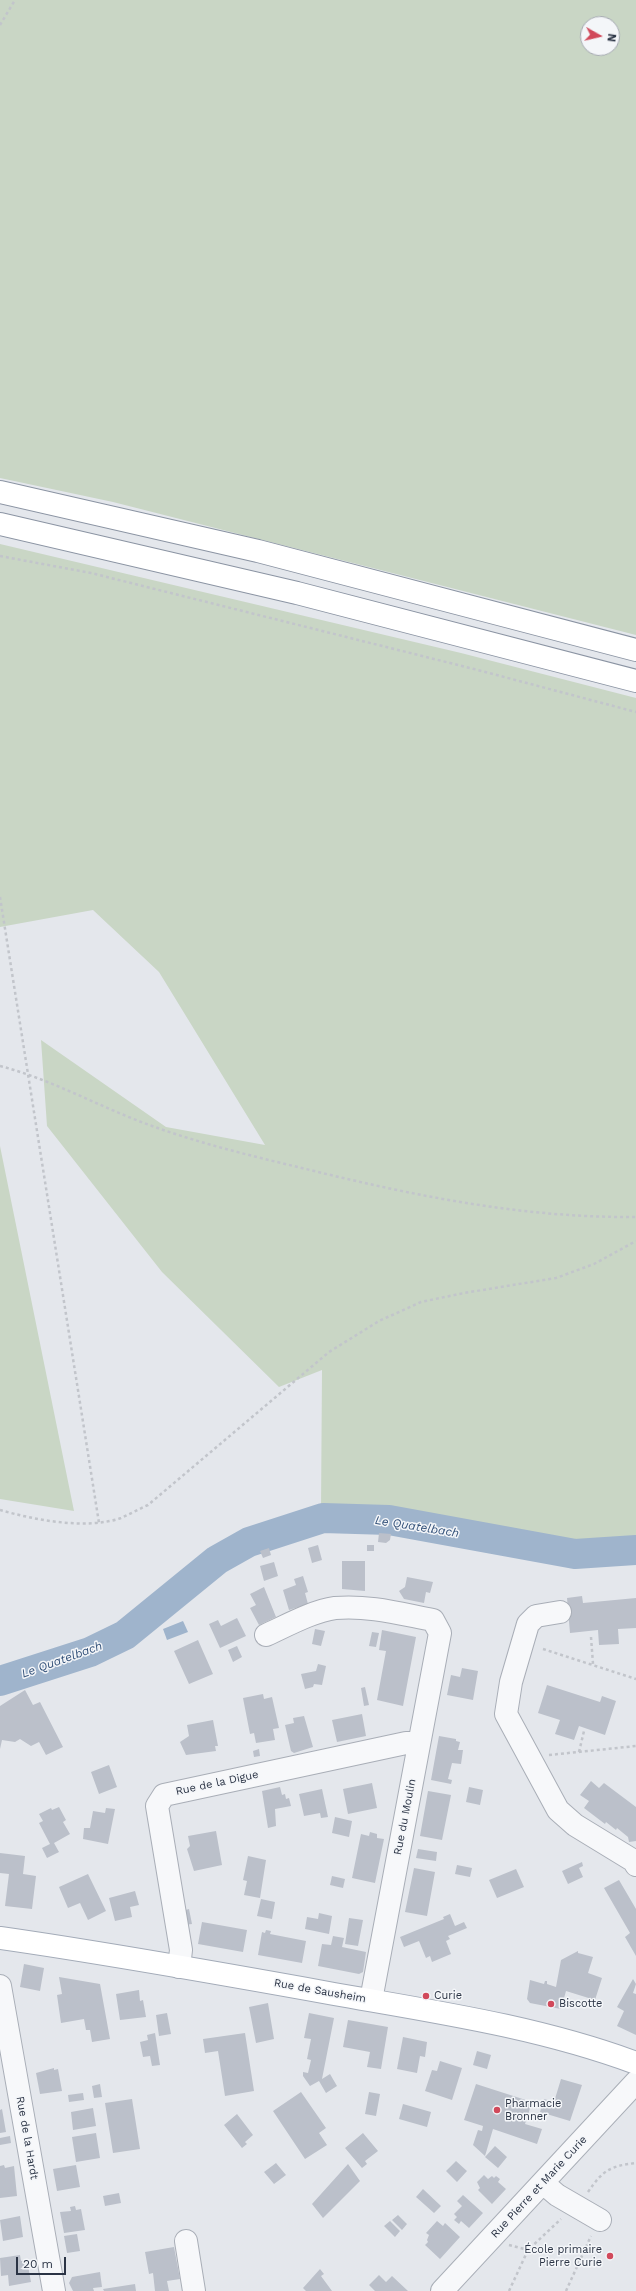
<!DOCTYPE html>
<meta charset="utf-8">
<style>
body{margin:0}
#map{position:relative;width:636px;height:2291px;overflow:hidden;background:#e4e7ec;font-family:"Work Sans",sans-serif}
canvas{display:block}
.north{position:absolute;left:580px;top:16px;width:40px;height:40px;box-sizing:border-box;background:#f4f6f9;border:1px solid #a4a8b1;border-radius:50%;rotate:98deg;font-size:11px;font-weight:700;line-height:16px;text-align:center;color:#2b3445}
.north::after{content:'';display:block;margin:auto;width:14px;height:18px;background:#d1495b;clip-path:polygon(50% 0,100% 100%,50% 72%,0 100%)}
.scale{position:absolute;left:16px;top:2257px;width:50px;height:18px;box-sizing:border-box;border:2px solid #2b3445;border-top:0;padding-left:5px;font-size:12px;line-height:14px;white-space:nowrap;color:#2b3445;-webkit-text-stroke:3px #f4f6f9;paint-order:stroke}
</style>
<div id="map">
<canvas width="636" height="2291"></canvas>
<div class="north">N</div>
<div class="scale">20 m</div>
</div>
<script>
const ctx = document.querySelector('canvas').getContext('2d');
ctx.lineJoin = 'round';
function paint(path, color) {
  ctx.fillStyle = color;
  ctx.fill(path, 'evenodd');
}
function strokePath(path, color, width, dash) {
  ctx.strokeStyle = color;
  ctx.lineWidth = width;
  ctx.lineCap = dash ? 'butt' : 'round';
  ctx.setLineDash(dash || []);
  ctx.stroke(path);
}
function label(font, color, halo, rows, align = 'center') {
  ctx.font = font + ' "Work Sans",sans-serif';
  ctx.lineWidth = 3;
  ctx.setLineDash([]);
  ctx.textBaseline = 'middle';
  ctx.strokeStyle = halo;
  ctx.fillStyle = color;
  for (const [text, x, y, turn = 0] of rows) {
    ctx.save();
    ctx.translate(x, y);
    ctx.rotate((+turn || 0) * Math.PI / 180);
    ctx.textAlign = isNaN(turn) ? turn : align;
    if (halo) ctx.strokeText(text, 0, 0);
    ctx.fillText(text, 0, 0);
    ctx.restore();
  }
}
paint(new Path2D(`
 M0,0H636V635L113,502L0,478ZM588,24H612V48H588Z
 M0,544L461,653L636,698V1542L573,1546L395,1512L321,1510L322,1370L279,1387L162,1272L47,1126L41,1040L166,1127L265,1145L159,972L93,910L0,927Z
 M0,1146L74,1511L0,1499Z`), '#c9d6c5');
paint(new Path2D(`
 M183,1621L188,1632L167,1640L163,1629Z`), '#9fb4cc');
strokePath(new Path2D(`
 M0,1681L90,1652L125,1635L217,1560L249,1542L323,1518L389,1520L575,1554L636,1550`), '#9fb4cc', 30);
paint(new Path2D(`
 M379,1533L391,1534L390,1540L386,1543L378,1542Z
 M318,1545L322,1560L312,1563L308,1548Z
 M367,1545H374V1551H367Z
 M269,1548L271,1555L263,1558L260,1551Z
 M342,1561H365V1591L342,1589Z
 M274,1562L278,1576L264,1581L260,1566Z
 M303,1576L308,1592L305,1593L308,1604L289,1610L283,1590L296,1585L294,1579Z
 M407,1577L433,1582L430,1593L426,1592L424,1603L404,1599L399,1591L405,1587Z
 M264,1587L276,1617L259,1625L250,1608L256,1605L250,1594Z
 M582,1596L583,1603L636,1598V1628L618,1629L619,1644L599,1645L598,1630L570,1633L567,1598Z
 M237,1618L246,1636L220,1648L209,1624L218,1620L221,1626Z
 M315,1629L325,1631L321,1646L312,1644Z
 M382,1630L416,1637L403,1706L377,1700L386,1651L379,1650Z
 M372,1632L379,1633L376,1647L369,1646Z
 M198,1640L213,1674L189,1684L174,1651Z
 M237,1646L242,1657L233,1662L228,1650Z
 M318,1664L326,1666L322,1685L314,1684L313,1687L305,1689L301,1674L316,1671Z
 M462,1668L478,1671L473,1700L447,1695L451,1675L460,1677Z
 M547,1685L600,1702L602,1696L616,1701L605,1735L579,1726L574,1740L555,1734L560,1720L538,1713Z
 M365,1687L369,1705L364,1706L361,1688Z
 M25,1690L33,1705L40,1702L63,1747L46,1755L39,1742L31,1746L20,1739L15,1742L2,1740L0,1749V1706Z
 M263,1694L264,1699L272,1697L279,1728L273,1729L275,1740L256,1743L254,1733L250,1734L243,1698Z
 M362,1714L366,1736L337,1742L332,1720Z
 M304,1716L313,1747L294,1753L291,1751L285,1725L294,1723L293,1718Z
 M213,1720L218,1746H215L216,1751L186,1755L180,1742L189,1736L187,1725Z
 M439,1736L456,1739V1741L460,1742L458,1750H463L461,1764L452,1763L448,1779L452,1780L451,1784L431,1780Z
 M259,1749L260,1756L254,1757L253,1751Z
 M109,1765L117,1787L99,1794L91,1772Z
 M591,1781L599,1788L604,1783L636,1807V1841L629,1842L628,1837L617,1828L616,1830L606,1822L605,1824L584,1808L589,1801L580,1795Z
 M372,1783L377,1808L348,1814L343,1789Z
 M280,1787L282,1795L285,1794L286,1799L289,1798L291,1806L275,1809L276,1826L268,1828L262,1791Z
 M469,1787L483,1790L480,1805L466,1802Z
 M322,1789L328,1817L321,1818L320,1813L304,1816L299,1794Z
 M428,1791L451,1795L442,1840L420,1836Z
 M59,1807L66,1820L63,1822L70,1834L54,1843L59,1852L47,1858L42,1848L50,1844L39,1823L43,1821L39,1814L51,1808L52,1810Z
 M106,1808L115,1809L108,1844L83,1839L84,1828H90L93,1811L105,1813Z
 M335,1817L352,1821L349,1837L332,1833Z
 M216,1831L222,1865L194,1871L187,1849L190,1846L188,1836Z
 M370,1832L377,1834V1838L384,1839L375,1883L352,1878L361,1834L369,1836Z
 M418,1849L437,1852L436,1861L416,1858Z
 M0,1853L25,1856L23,1874L36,1876L32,1909L5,1906L9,1874L0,1873Z
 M248,1856L266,1860L260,1898L244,1895L247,1881L243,1880Z
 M582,1862L583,1866L579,1868L583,1877L568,1884L562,1871Z
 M457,1865L472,1868L470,1877L455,1874Z
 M414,1868L435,1872L427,1916L405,1912Z
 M516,1869L524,1887L497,1898L489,1880Z
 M88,1874L106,1911L88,1920L80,1903L68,1908L59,1887Z
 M332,1876L345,1879L343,1888L330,1885Z
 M619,1880L636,1909V1956L625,1937L630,1933L604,1888Z
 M135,1891L139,1905L130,1907L132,1917L115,1921L109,1898Z
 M261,1899L275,1902L272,1919L257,1916Z
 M189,1909L192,1924L184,1925L182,1911Z
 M319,1913L332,1916L329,1934L305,1929L307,1917L318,1919Z
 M450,1914L455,1926L464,1922L467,1928L448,1936L450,1939L446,1941L451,1954L432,1962L430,1956L426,1958L419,1941L404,1947L400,1937L444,1919L443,1917Z
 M349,1918L363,1920L358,1946L345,1944Z
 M202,1922L247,1930L243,1952L198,1944Z
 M266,1930L271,1931L270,1934L306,1941L302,1963L258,1955L262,1932L265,1933Z
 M333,1936L344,1938L342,1947L366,1952L363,1972L359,1974L318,1966L322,1944L331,1945Z
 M578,1951V1953L593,1957L588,1973L602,1978L595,2000L566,1991L561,2009L530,2003L527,1999L530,1980L544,1984L545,1981H547V1984L556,1987L561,1960Z
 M24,1964L44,1968L40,1991L20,1987Z
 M59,1977L100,1984L110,2039L92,2042L90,2030H86L84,2019L61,2023L57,1995L62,1994Z
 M633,1979L636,1984L633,1993L636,1994V2035L617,2026L624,2011L617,2007Z
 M139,1990L140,2001L143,2000L146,2017L120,2020L116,1994Z
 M268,2003L274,2039L256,2043L249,2007Z
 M167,2013L171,2034L159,2036L156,2015Z
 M309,2013L334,2018L322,2079L330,2074L337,2086L326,2093L319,2081L310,2086L303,2076V2072L308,2073L311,2060L307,2059L311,2039L304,2038Z
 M348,2020L388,2027L381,2069L367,2067L370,2052L343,2047Z
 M155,2033L160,2065L152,2066L150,2056L143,2057L140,2042L148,2040L147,2035Z
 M245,2033L254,2091L225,2096L218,2051L205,2053L203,2039Z
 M403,2037L427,2042L425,2057L420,2056L417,2073L397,2069Z
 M477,2051L491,2055L487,2069L473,2065Z
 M440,2061L462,2068L452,2100L425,2091L432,2070L437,2071Z
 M54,2068V2070L58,2069L62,2091L40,2094L36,2073Z
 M561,2079L582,2085L570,2121L540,2112L544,2099L554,2102Z
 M100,2084L102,2097L94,2098L92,2086Z
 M476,2084L532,2102L525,2124L542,2129L537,2144L493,2129L485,2156L473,2145L478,2130L482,2131L483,2126L464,2120Z
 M301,2092L326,2128L319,2133L327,2145L305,2159L273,2111Z
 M369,2092L380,2094L376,2116L365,2114Z
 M83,2093L84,2100L69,2102L68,2095Z
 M132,2099L140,2149L113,2153L105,2103Z
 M403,2104L431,2112L427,2127L399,2119Z
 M93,2108L96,2126L73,2130L71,2112Z
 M2,2109L6,2132L0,2133V2110Z
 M237,2114L253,2135L245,2142L247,2144L242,2148L224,2125Z
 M96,2133L100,2158L76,2162L72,2137Z
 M363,2133L378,2151L365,2161L367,2164L362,2168L345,2148Z
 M10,2136L11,2143L0,2145V2138Z
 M495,2146L507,2157L498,2168L485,2157Z
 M456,2161L467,2171L457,2182L446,2171Z
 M276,2163L286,2175L274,2184L264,2172Z
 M348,2164L360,2181L323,2218L312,2204Z
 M4,2165L5,2168L14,2166L17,2196L0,2198V2166Z
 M76,2165L80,2187L57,2191L53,2169Z
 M484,2175L488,2179L492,2176L494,2178L496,2176L500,2179L498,2182L506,2189L492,2204L478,2190L480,2188L477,2182Z
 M423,2189L441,2206L434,2213L416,2197Z
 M119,2193L121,2203L105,2206L103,2196Z
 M463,2195L483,2213L469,2228L461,2221L459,2224L454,2220L457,2217L454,2214L462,2206L457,2201Z
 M75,2206L76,2210L81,2209L85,2230L64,2233L60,2212L71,2211L70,2207Z
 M398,2215L407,2224L402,2230L392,2220Z
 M20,2216L23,2237L3,2241L0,2220Z
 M390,2221L400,2231L395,2237L384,2226Z
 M437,2221L443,2226L445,2223L460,2237L440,2259L425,2245L428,2242L427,2240L429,2235L426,2233Z
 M77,2234L80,2251L67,2253L64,2236Z
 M174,2247L180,2279L167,2281L169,2291H155L153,2273L149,2274L145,2252Z
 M20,2255L21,2261L27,2260L31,2282L9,2286L8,2275L1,2276L0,2258Z
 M320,2269L324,2274L321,2276L332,2291H306L303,2288Z
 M100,2272L102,2287L93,2288L94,2291H73L69,2283L72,2277Z
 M379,2275L386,2282L392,2276L408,2291H375L369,2285Z
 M135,2284L136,2291H104L103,2289Z`), '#bbc0ca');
const minor = new Path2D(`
 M560,1612L536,1616L528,1624L511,1682L506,1714L558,1810L575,1825L634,1861L636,1865
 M266,1635C286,1626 313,1611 335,1608C369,1605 401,1614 433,1620L440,1633L371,2000
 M179,1967L181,1950L157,1806L164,1795L406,1743H419
 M0,1986L54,2291
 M543,2183L557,2195L600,2220
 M186,2241L194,2291
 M442,2291L636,2082`);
const major = new Path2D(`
 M0,1938C112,1954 223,1974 334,1994C436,2012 539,2027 636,2063`);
const highway = new Path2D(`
 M0,492L258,551L636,650
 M0,524L297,593L636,681`);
strokePath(minor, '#a9aeb7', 24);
strokePath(major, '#a3abb8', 24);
strokePath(highway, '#8b94a3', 24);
strokePath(new Path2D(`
 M0,25L15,0
 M0,556L91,573L474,669L636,712
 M0,897L99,1523
 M0,1066C50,1079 96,1105 144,1123C197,1143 252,1156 306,1169C415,1196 523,1218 636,1217
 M0,1510C35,1520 86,1530 121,1518C130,1514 139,1509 148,1505L329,1352L379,1321L421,1302L464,1293L556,1278L594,1264L636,1241
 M591,1637L593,1664
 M543,1649L636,1679
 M579,1752L584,1731
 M549,1755L636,1746
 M588,2192C603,2170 610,2166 636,2163
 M509,2245L528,2250
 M509,2291L528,2250L561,2219
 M566,2291L591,2236`), '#c2c5cb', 2.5, [3, 3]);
strokePath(minor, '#f7f8fa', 22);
strokePath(major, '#fff', 22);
strokePath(highway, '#fff', 22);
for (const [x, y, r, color] of [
 [426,1996,4,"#d1495b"],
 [551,2004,4,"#d1495b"],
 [497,2110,4,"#d1495b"],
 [610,2256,4,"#d1495b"]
]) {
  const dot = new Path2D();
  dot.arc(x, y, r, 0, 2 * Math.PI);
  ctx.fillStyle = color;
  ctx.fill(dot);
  strokePath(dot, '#f4f6f9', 1.5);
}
label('11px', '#2b3445', '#f4f6f9', [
 ["Rue de la Digue",217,1783,-12],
 ["Rue du Moulin",405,1817,-79],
 ["Rue de Sausheim",320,1991,10],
 ["Rue de la Hardt",27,2138,80],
 ["Rue Pierre et Marie Curie",539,2187,-47]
]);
label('11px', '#2b3445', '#f4f6f9', [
 ["Curie",434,1996],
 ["Biscotte",559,2004],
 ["Pharmacie",505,2104],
 ["Bronner",505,2117],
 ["École primaire",602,2250,"right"],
 ["Pierre Curie",602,2263,"right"]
], 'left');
label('italic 12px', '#34527a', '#f4f6f9', [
 ["Le Quatelbach",417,1527,9],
 ["Le Quatelbach",62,1660,-20]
]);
</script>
